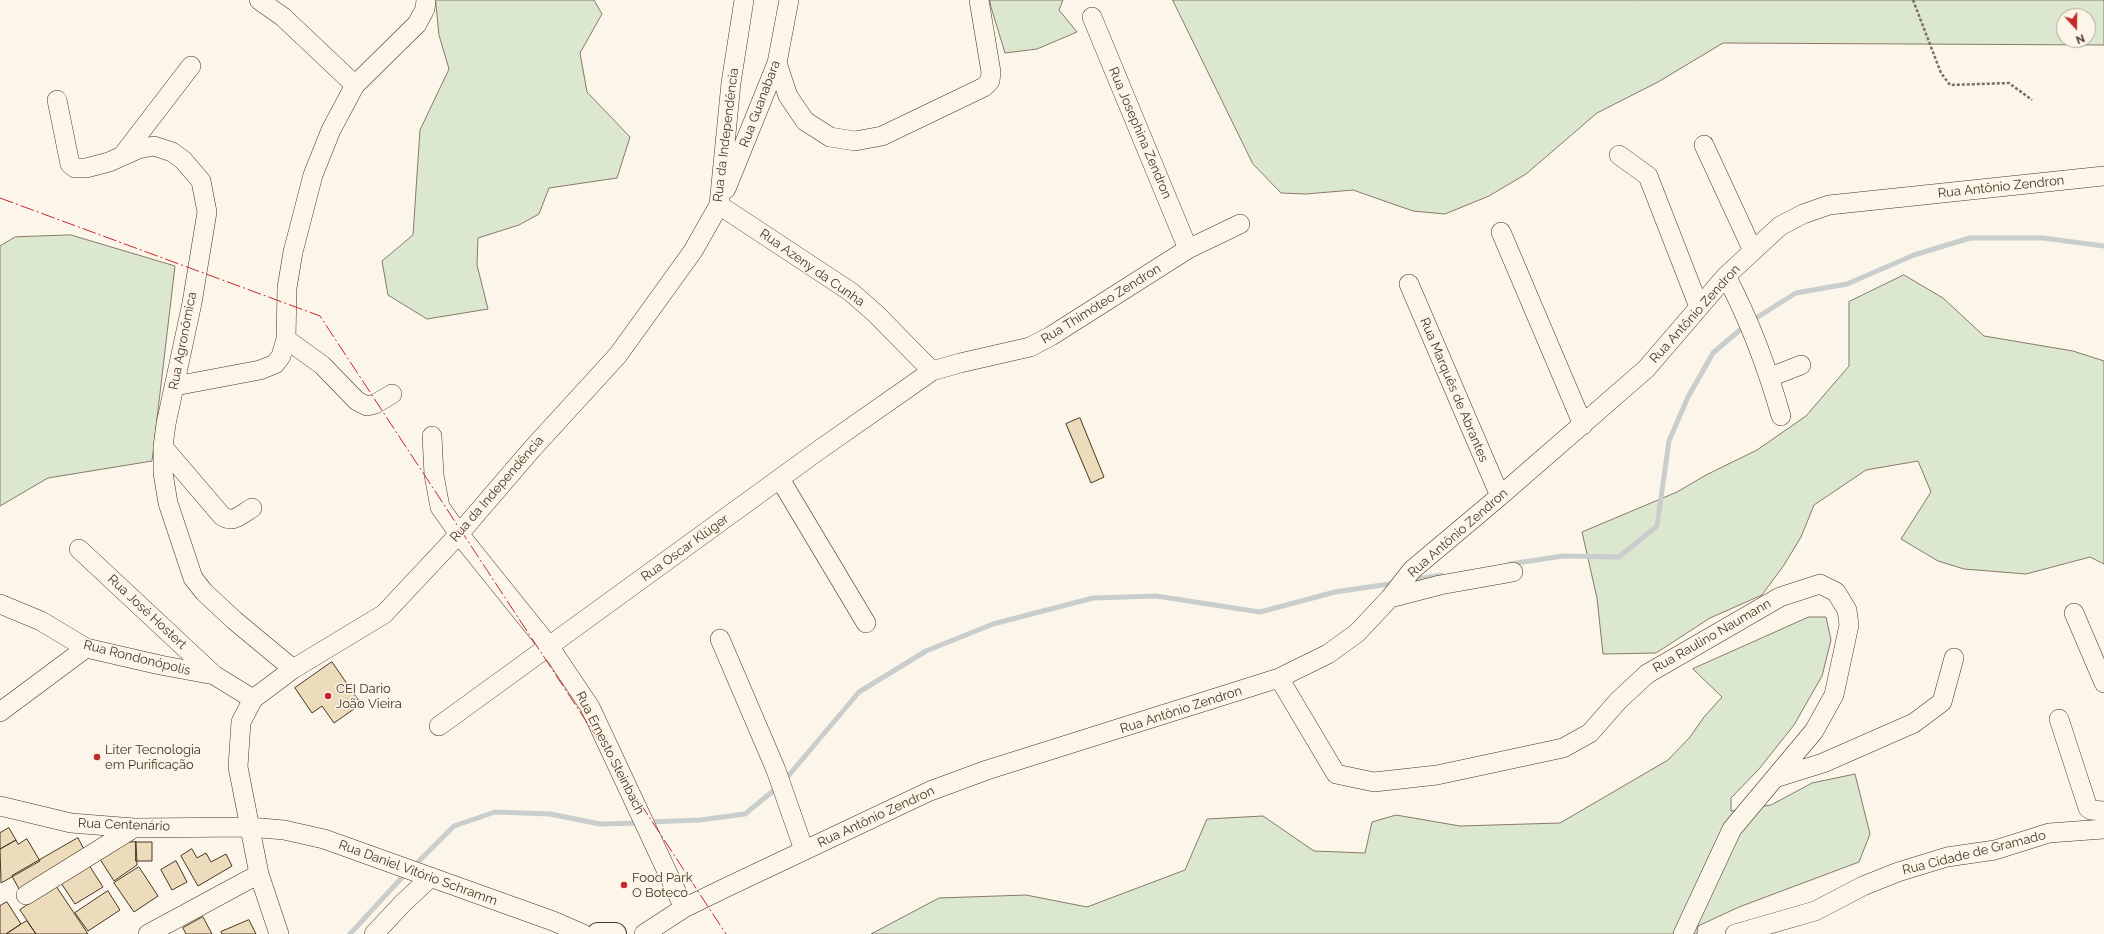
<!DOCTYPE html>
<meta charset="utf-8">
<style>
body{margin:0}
#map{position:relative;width:2104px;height:934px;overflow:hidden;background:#fbf6e9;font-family:Raleway,sans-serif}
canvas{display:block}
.north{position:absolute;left:2056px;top:8px;width:40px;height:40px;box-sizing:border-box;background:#fbf6e9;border:1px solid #b4a999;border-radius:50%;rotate:159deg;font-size:11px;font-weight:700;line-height:16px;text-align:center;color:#4a3520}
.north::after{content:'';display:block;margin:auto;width:14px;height:18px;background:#c62828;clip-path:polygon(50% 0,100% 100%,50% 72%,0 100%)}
</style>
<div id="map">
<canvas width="2104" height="934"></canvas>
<div class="north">N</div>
</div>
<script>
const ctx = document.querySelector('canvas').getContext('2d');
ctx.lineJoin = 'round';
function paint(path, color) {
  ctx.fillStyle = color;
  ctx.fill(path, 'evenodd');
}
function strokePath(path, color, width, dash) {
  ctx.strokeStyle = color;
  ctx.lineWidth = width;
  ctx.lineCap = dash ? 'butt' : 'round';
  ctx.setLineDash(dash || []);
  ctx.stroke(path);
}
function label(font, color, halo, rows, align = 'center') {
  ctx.font = font + ' Raleway,sans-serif';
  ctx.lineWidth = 3;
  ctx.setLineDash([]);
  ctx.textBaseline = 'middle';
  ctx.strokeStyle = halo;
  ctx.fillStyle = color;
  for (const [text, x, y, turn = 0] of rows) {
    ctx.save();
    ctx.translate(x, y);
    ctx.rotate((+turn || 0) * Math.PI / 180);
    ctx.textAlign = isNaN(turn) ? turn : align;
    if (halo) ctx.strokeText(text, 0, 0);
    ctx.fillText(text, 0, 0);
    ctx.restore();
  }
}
const green = new Path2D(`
 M436,0H594L602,14L580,53L587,92L630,137L617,178L549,188L539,214L519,225L478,238L477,265L488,309L427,319L388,295L382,261L413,235L420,130L449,69L439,35Z
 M990,0H1063L1059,10L1077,32L1037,49L1005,53L991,7Z
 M1173,0H2104V45L1723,43L1658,82L1597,113L1526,174L1489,196L1445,214L1413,211L1353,190L1306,194L1281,193L1253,164ZM2064,16H2088V40H2064Z
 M71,235L175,266L152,461L48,478L0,506V246L15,237Z
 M1904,275L1943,298L1984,336L2073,351L2104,361V564L2090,557L2026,574L1964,569L1938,561L1901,539L1931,492L1918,461L1866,470L1814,505L1801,537L1784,565L1762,595L1710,618L1656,653L1603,654L1597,598L1582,532L1677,492L1706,475L1757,450L1806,416L1849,366V302Z
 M1809,617H1826L1831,640L1822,676L1794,725L1759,769L1731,798V811L1771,805L1812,783L1855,774L1870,834L1859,862L1739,907L1698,926L1697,934H871L939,898L1026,895L1087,907L1185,870L1207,819L1263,816L1314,851L1365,853L1372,822L1396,815L1460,826L1560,823L1668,760L1690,737L1704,717L1722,697L1693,669Z`);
paint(green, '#dce7d0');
strokePath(green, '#887966', 1);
strokePath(new Path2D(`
 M1510,564L1563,556L1619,557L1657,526L1669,441L1688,397L1713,353L1748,323L1796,293L1847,284L1914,255L1970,238H2043L2104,246
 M1412,580L1441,575
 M784,781L859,692L926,651L993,624L1093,598L1156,596L1260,612L1335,592L1396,583
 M649,822L700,820L745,814L778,787
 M413,867L454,826L495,812L550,814L600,824L641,823
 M350,934L407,872`), '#c9cecd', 5);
const building = new Path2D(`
 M1080,418L1104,477L1091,483L1066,424Z
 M332,662L361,704L334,723L322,706L312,713L295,688Z
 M9,828L16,840L0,849V833Z
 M78,838L86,853L20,891L12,876Z
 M27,839L40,861L1,883L0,849L16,840L18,844Z
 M136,842H152V861H136Z
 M136,842L137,865L114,881L98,856L118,843Z
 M192,849L197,858L206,853L211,862L226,854L232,866L198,886L181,856Z
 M176,861L187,882L172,890L161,870Z
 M87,862L103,887L75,904L59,880Z
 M139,867L158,896L134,912L114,883Z
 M56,886L88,934H36L20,910Z
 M108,891L120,910L88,931L75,913Z
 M7,902L21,924L6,934H0V906Z
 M203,917L212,934H186L183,928Z
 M249,920L256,934H222L221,932Z
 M27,921L36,934H6L21,924Z`);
paint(building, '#ecdcbc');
strokePath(building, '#4a3520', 1);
const minor = new Path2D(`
 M1092,17L1188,249
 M777,63L788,96L805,121L830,137L855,141L882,136L984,87L990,81L991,72L979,0
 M355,85L417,24L425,9L426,0
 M57,100L70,164L75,168H86L109,162L138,149L154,146L172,152L183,160L201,181L207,212L192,303L166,424L163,447V473L168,503L193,578L204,592L234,620L293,669
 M1704,145L1753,251
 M1619,155L1648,176L1699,307
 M122,156L191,66
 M726,189L777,63L789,0
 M719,205L851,292L876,314L932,371
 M1501,232L1583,425
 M1726,276C1750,321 1767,367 1781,416
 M1409,284L1500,496
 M286,339L322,365L357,401L367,406L375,404L392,394
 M1770,377L1801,365
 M175,386L260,370L275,364L281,356L286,339L287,288L293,252L313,175L331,130L355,85L283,17L259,0
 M432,436L434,475L440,507L459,534L549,646L590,707L684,908
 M163,447L222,516C233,524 242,514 252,508
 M780,479L866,623
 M79,549L214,675
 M1390,598L1440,585L1513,572
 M0,604L41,621L86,648L160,665L214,675L253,699
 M2074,613L2104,683
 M720,639L776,770L804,850
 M1279,678L1336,774L1374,782L1437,775L1563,748L1590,733L1618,701L1647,674L1780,597L1820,584L1836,592L1847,610L1849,625L1834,695L1814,731L1732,829L1683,934
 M0,712L86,648
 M2059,719L2088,808L2091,810L2104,811
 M439,726L819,450L932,371L960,363L1030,347L1051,336L1188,249L1240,224
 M1775,778L1823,763L1914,723L1942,702L1954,658
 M0,806L71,823L134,828L250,827L284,830L324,839L553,921L583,934
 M26,895L134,828
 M148,934L259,874
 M279,934L259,874L238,767L241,722L253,699L293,669L384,614L459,534L532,449L618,355L693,251L719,205L731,83L744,0
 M374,934L403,903L431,877
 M644,934L684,908L725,888L930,791L987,770L1279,678L1328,654L1357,633L1390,598L1412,570L1500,496L1646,369L1726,276L1780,226L1803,214L1829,205L2104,176
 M1735,934L1815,911L1863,886L1898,872L1947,857L1995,850L2049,833L2104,829`);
const major = new Path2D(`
 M598,934H615`);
strokePath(minor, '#4a3520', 20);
strokePath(major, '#4a3520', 24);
strokePath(new Path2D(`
 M1913,0L1941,73L1950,85L2009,83L2032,100`), '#7f6f5c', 2.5, [3, 2]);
strokePath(minor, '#fbf6e9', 19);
strokePath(major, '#fbf6e9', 22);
strokePath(new Path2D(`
 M0,198L320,316L726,934`), '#c62828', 1, [14, 3, 2, 3]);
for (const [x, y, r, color] of [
 [328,696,4,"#c62828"],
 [97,757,4,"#c62828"],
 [624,885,4,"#c62828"]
]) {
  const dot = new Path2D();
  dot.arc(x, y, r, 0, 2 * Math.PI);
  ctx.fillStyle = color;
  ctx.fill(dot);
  strokePath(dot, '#fbf6e9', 1.5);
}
label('13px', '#4a3520', '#fbf6e9', [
 ["Rua Guanabara",760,104,-69],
 ["Rua Josephina Zendron",1140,133,67],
 ["Rua da Independência",726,135,-83],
 ["Rua Antônio Zendron",2001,187,-6],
 ["Rua Azeny da Cunha",812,268,35],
 ["Rua Thimóteo Zendron",1101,304,-32],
 ["Rua Antônio Zendron",1695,314,-48],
 ["Rua Agronômica",183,341,-79],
 ["Rua Marquês de Abrantes",1454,390,67],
 ["Rua da Independência",497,489,-49],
 ["Rua Antônio Zendron",1458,533,-41],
 ["Rua Oscar Klüger",685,548,-36],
 ["Rua José Hostert",147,612,43],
 ["Rua Raulino Naumann",1712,636,-30],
 ["Rua Rondonópolis",137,658,14],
 ["Rua Antônio Zendron",1181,710,-18],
 ["Rua Ernesto Steinbach",610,753,63],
 ["Rua Antônio Zendron",876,817,-25],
 ["Rua Centenário",124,825,2],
 ["Rua Cidade de Gramado",1974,853,-14],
 ["Rua Daniel Vitório Schramm",418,873,20]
]);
label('13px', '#4a3520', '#fbf6e9', [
 ["CEI Dario",336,689],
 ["João Vieira",336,704],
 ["Liter Tecnologia",105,750],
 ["em Purificação",105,765],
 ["Food Park",632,878],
 ["O Boteco",632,893]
], 'left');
</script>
